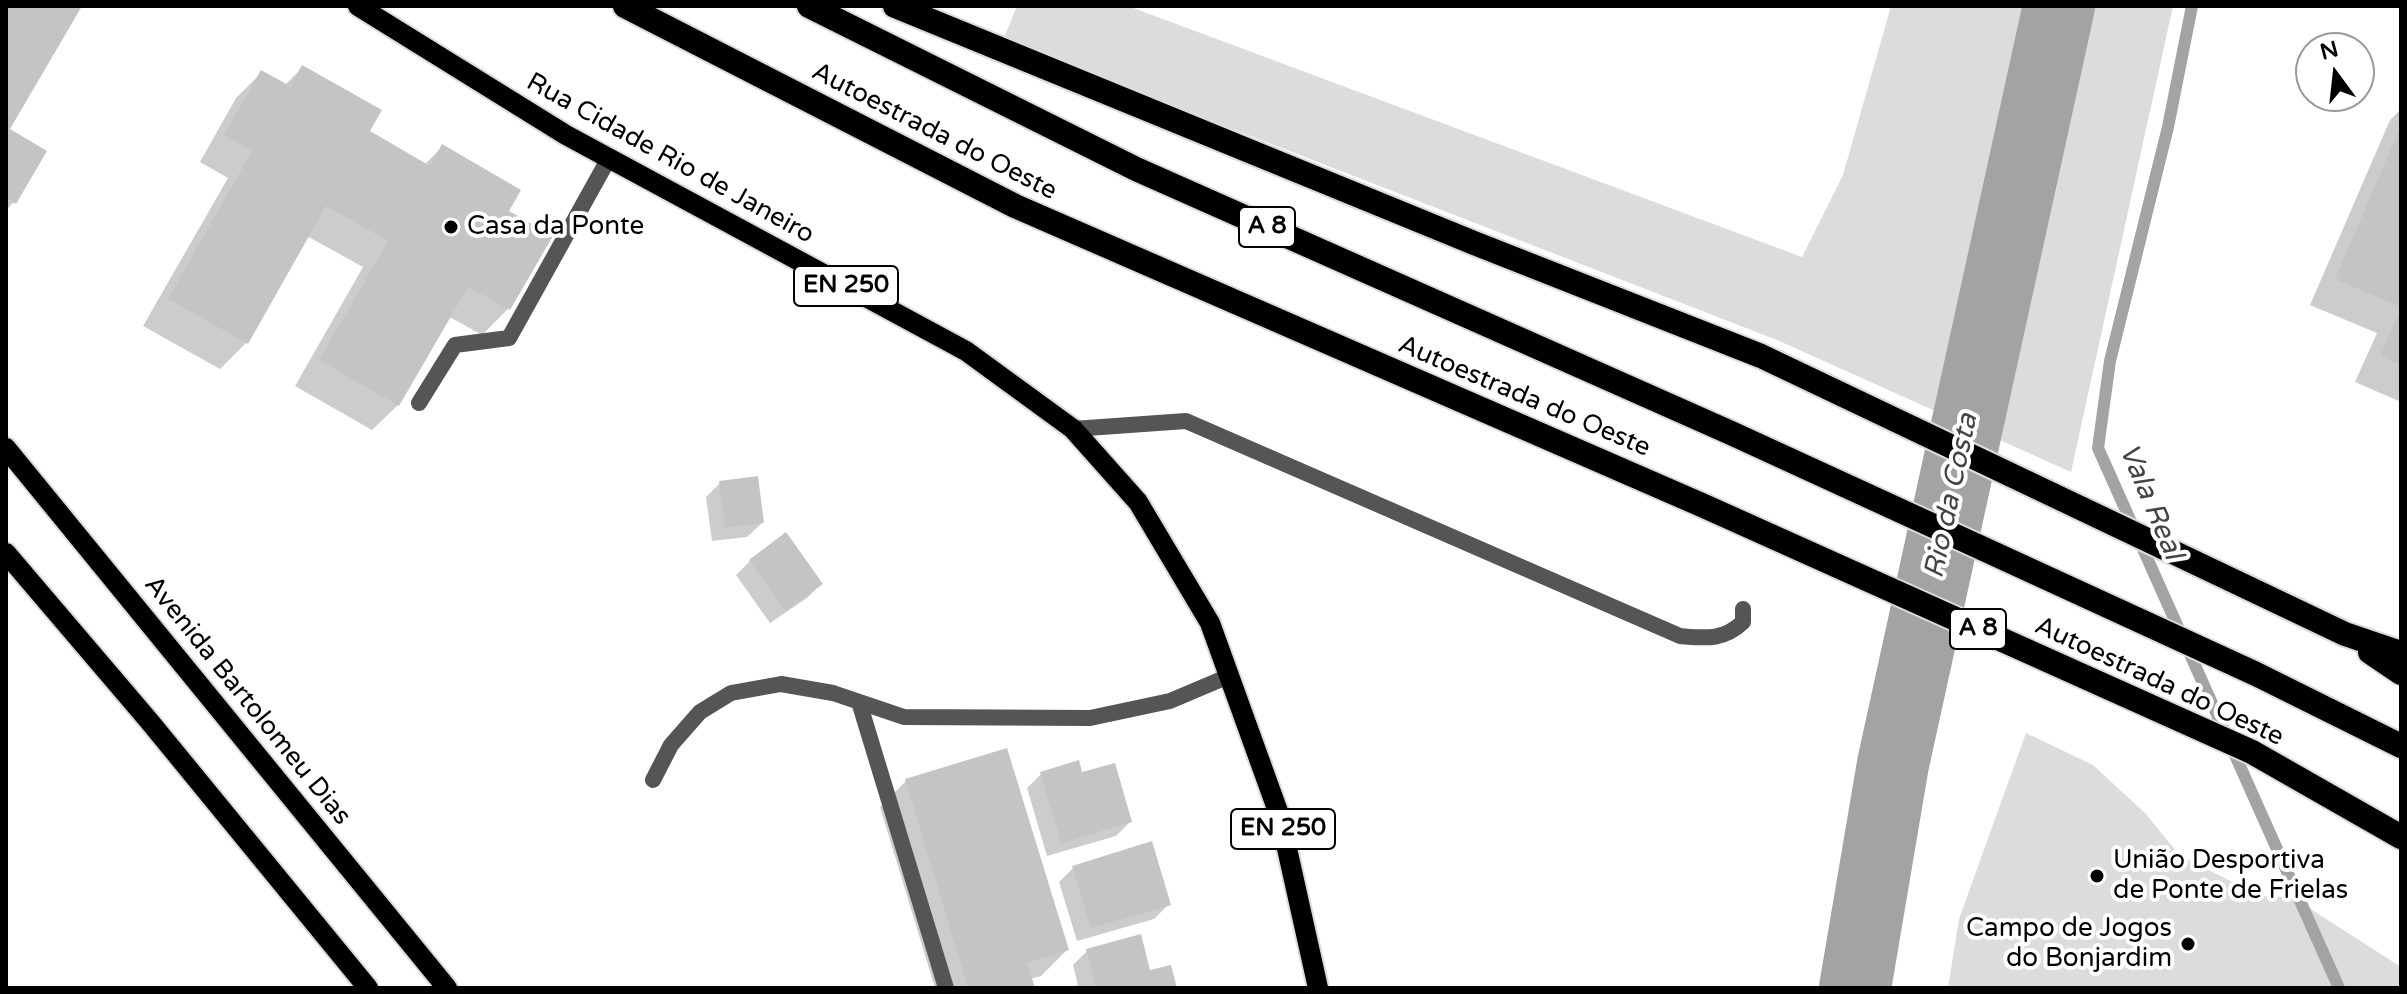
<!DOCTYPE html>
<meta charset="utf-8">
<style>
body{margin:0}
#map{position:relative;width:2407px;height:994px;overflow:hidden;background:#fff;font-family:"Varela Round",sans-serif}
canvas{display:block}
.frame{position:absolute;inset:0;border:8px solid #000;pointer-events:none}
.north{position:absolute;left:2295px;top:32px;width:80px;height:80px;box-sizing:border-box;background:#fff;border:2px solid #999;border-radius:50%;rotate:345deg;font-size:22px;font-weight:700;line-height:32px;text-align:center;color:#000}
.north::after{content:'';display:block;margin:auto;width:28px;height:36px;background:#000;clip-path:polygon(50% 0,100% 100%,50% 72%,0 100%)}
</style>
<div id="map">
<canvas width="2407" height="994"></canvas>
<div class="frame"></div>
<div class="north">N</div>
</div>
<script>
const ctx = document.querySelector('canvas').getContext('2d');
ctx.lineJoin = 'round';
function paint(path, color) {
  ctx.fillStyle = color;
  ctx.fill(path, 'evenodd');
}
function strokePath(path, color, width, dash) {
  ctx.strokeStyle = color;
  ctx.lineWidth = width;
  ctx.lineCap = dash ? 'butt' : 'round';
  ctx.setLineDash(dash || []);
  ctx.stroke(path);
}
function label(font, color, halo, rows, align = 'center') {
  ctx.font = font + ' "Varela Round",sans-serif';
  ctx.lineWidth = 8;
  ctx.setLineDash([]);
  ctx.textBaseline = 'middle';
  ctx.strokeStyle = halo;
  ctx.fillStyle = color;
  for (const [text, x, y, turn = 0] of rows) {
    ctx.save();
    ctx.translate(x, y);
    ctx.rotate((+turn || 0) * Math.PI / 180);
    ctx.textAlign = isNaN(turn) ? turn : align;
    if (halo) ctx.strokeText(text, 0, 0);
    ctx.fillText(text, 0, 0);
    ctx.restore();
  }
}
paint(new Path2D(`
 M1017,6H1128L1802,257L1843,175L1891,6H2173L2071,472L1777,340L1003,40Z
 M2026,733L2093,765L2145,813L2180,856L2261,896L2292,897L2401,967V988H1948L1959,919Z`), '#dcdcdc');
paint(new Path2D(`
 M6,6H80L7,130L14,202L6,210Z
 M302,68L367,132L424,165L442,147L507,212L550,237L508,309L482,335L448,316L398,405L372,430L295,386L363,267L307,236L246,343L220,369L143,326L228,178L200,162L236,98L262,72L285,85Z
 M2401,109V402L2355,382L2377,333L2310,305L2390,120Z
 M720,483L762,523L747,537L712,541L706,497Z
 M750,561L821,584L807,598L770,623L736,575Z
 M1041,774L1081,775L1130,822L1116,836L1047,856L1027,788Z
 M906,781L1067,950L1041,976L1030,979L1033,988H935L880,807Z
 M1074,867L1169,904L1154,919L1077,941L1059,882Z
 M1087,951L1149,973L1175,988H1069L1078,985L1073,965Z`), '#0003');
strokePath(new Path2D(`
 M2192,6L2168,127L2110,361L2098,448L2339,988`), '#a3a3a3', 12);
strokePath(new Path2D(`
 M1855,988L1893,764L2059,6`), '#a3a3a3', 72);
paint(new Path2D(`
 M6,6H82L10,129L47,151L16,204L6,198Z
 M302,65L382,110L370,131L430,166L442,144L521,190L509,211L553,236L510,310L468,287L399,406L319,360L388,241L326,206L248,344L168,299L252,151L224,135L261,70L290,86Z
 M2401,125V307L2335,279Z
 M2401,309V365L2380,356Z
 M758,476L764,523L725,528L719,481Z
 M786,532L823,584L785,611L749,560Z
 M1007,748L1069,950L1027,963L1035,988H968L905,779Z
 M1079,760L1082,772L1115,763L1132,822L1061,843L1040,772Z
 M1152,841L1171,905L1091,928L1072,866Z
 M1141,934L1150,970L1171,965L1177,988H1096L1086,949Z`), '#c4c4c4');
const primary = new Path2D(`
 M358,6L566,135L966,351L1073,429L1138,502L1210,623L1280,817L1318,988
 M6,448L447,988
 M6,553L150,722L368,988`);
const highway = new Path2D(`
 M625,6L1015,206L1704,506L2252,752L2401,837
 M809,6L1136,169L1731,433L2256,674L2401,746
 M895,6L1474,243L1761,356L2345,634L2401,653
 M2370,652L2401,673`);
strokePath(primary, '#dbdbdb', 24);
strokePath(highway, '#dbdbdb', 28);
strokePath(new Path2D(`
 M419,403L455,345L509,338L609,158
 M859,702L946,988
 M653,780L671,745L700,712L731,693L781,684L833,693L904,717L1090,718L1170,701L1229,676`), '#555', 16);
strokePath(new Path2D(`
 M1073,429L1186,421L1680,636C1705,638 1723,641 1743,622V609`), '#555', 16);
strokePath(primary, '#000', 20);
strokePath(highway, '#000', 24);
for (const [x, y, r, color] of [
 [451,227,8,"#000"],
 [2097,876,8,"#000"],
 [2188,944,8,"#000"]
]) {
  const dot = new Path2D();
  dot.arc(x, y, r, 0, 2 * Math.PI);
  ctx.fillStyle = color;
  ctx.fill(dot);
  strokePath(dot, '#fff', 3);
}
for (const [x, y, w] of [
 [1267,227,56],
 [846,286,104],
 [1978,629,56],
 [1283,829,104]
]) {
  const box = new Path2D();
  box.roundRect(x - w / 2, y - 20, w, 40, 6);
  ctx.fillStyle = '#fff';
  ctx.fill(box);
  strokePath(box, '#000', 2);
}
label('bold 24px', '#000', null, [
 ["A 8",1267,227],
 ["EN 250",846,286],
 ["A 8",1978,629],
 ["EN 250",1283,829]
]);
label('26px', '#000', '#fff', [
 ["Autoestrada do Oeste",934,132,27],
 ["Rua Cidade Rio de Janeiro",670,159,29],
 ["Autoestrada do Oeste",1524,397,23],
 ["Autoestrada do Oeste",2159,682,25],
 ["Avenida Bartolomeu Dias",247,701,51]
]);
label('26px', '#000', '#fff', [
 ["Casa da Ponte",467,227],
 ["União Desportiva",2113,861],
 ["de Ponte de Frielas",2113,891],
 ["Campo de Jogos",2172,929,"right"],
 ["do Bonjardim",2172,959,"right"]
], 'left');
label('italic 28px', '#444', '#fff', [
 ["Rio da Costa",1952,496,-78],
 ["Vala Real",2150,502,67]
]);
</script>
